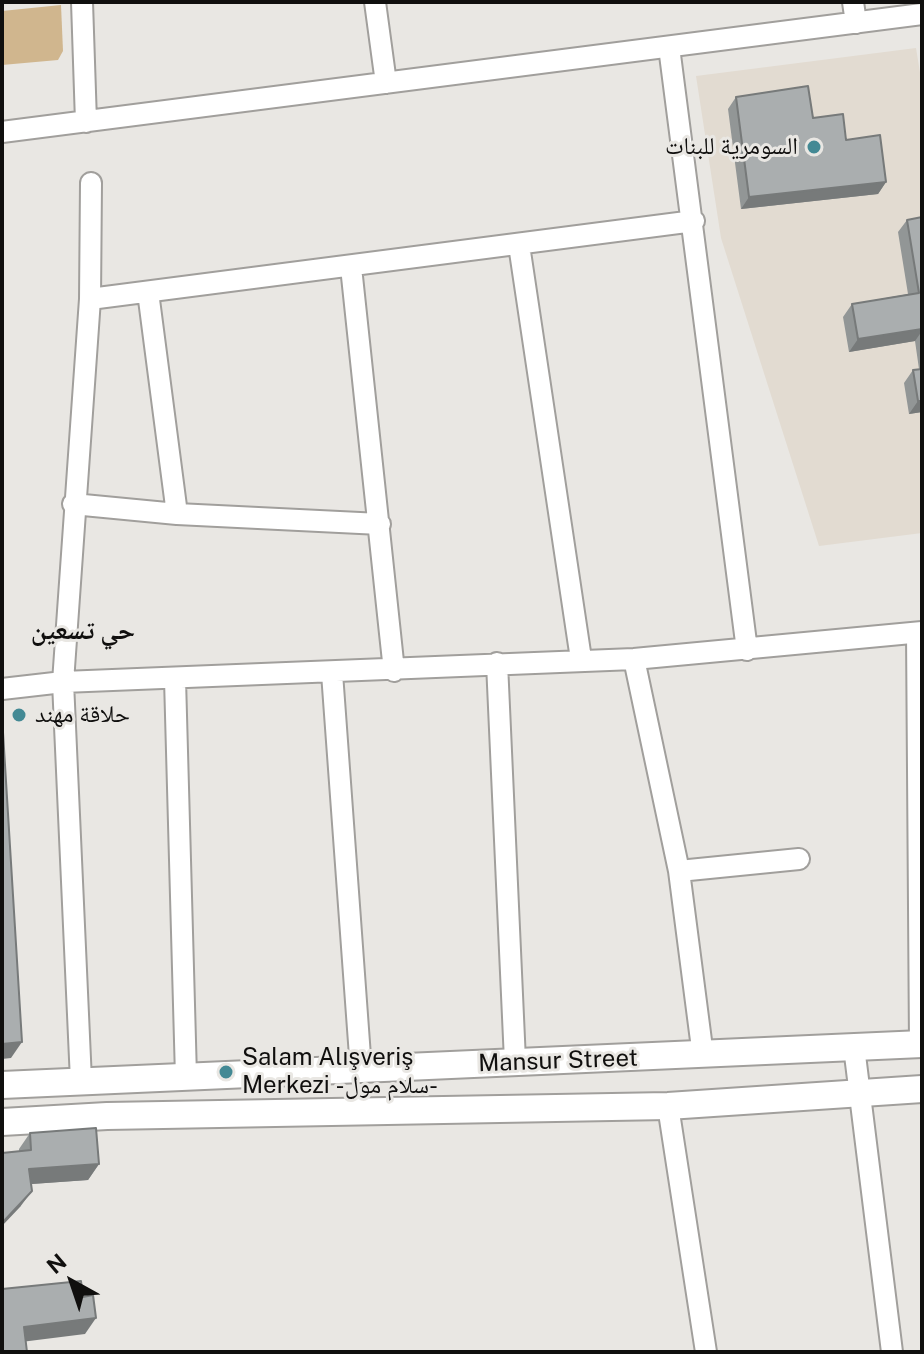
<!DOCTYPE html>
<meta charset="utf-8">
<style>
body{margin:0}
#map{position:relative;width:924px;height:1354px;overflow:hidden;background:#e9e7e3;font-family:"Public Sans",sans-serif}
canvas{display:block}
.frame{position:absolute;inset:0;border:4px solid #100f0e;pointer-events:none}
.north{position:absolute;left:32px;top:1242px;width:80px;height:80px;-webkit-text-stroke:6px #e9e7e3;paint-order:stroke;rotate:320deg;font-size:22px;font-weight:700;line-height:32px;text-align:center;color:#100f0e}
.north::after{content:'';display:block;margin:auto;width:28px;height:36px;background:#100f0e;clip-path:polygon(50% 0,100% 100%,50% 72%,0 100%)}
</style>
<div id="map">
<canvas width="924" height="1354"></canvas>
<div class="frame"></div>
<div class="north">N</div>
</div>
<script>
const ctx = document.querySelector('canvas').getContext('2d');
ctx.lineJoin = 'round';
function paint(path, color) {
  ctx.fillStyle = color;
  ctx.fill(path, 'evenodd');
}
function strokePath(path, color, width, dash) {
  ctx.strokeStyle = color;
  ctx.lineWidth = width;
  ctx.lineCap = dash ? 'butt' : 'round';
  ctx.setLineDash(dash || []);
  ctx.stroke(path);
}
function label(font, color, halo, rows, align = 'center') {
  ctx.font = font + ' "Public Sans","Noto Naskh Arabic",sans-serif';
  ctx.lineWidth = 6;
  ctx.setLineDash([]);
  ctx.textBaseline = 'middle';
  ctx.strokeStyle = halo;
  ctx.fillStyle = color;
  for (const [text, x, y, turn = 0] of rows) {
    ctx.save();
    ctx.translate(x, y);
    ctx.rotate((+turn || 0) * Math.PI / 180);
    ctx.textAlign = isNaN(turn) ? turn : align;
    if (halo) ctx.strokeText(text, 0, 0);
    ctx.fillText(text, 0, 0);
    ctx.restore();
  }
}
paint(new Path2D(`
 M916,48L922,85V533L819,546L721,238L696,76Z`), '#e2dbd1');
paint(new Path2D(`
 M61,5L63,51L58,60L2,65V11Z`), '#d0b68e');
const minor = new Path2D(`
 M82,2L86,122
 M375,2L386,83
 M853,2L856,23
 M669,47L747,650
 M2,132L922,14
 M519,245L581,659
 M351,267L394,671
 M148,292L177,514
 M90,299L694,221
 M73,504L177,514L380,524
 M917,633L920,1044
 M634,659L679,871L703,1056
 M497,663L515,1061
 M332,673L361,1070
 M175,679L186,1077
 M2,689L63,682L634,659L922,632
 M679,871L799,859
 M854,1047L892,1352
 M81,1081L63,682L90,299L91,183
 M668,1106L706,1352`);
const tertiary = new Path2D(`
 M2,1085L922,1044
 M2,1122L107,1116L668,1106L922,1089`);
strokePath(minor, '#a19f9c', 24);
strokePath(tertiary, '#a19f9c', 30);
strokePath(minor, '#fff', 20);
strokePath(tertiary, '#fff', 26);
paint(new Path2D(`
 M736,97L846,140L886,182L878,194L741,209L728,109Z
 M922,217V412L909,414L904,383L913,370L919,369L915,341L849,352L843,317L852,304L908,294L898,232L907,220Z
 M30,1133L99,1164L88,1180L31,1184L20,1207L19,1149Z`), '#929696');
paint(new Path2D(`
 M886,182L878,194L741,209L749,197Z
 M922,329V331L915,341L849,352L858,339Z
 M918,401H922V412L909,414Z
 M22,1042L11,1058L2,1059V1044Z
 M99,1164L88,1180L18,1185L29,1169Z
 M32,1191L20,1207L2,1226V1223Z
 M96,1318L85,1334L13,1343L24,1327Z`), '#777a7a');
const building = new Path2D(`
 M808,86L813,118L843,114L846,140L880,135L886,182L749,197L736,97Z
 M922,217V329L858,339L852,304L919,293L907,220Z
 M922,369V401H918L913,370Z
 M2,716L22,1042L2,1044Z
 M96,1128L99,1164L29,1169L32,1191L2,1223V1153L31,1150L30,1133Z
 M81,1281L83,1297L93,1295L96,1318L24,1327L27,1352H2V1289Z`);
paint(building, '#aaaeaf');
strokePath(building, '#777a7a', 2);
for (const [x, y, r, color] of [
 [814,147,8,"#438994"],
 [19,715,8,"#438994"],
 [226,1072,8,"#438994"]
]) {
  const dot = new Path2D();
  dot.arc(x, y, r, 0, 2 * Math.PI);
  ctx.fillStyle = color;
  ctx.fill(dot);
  strokePath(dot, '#e9e7e3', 3);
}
label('24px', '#100f0e', '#e9e7e3', [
 ["السومرية للبنات",798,147,"right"],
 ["حلاقة مهند",35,715],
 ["Salam Alışveriş",242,1058],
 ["Merkezi -سلام مول-",242,1086]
], 'left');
label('24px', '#100f0e', '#e9e7e3', [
 ["Mansur Street",558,1061,-2]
]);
label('bold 26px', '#100f0e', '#e9e7e3', [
 ["حي تسعين",83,631]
]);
</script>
